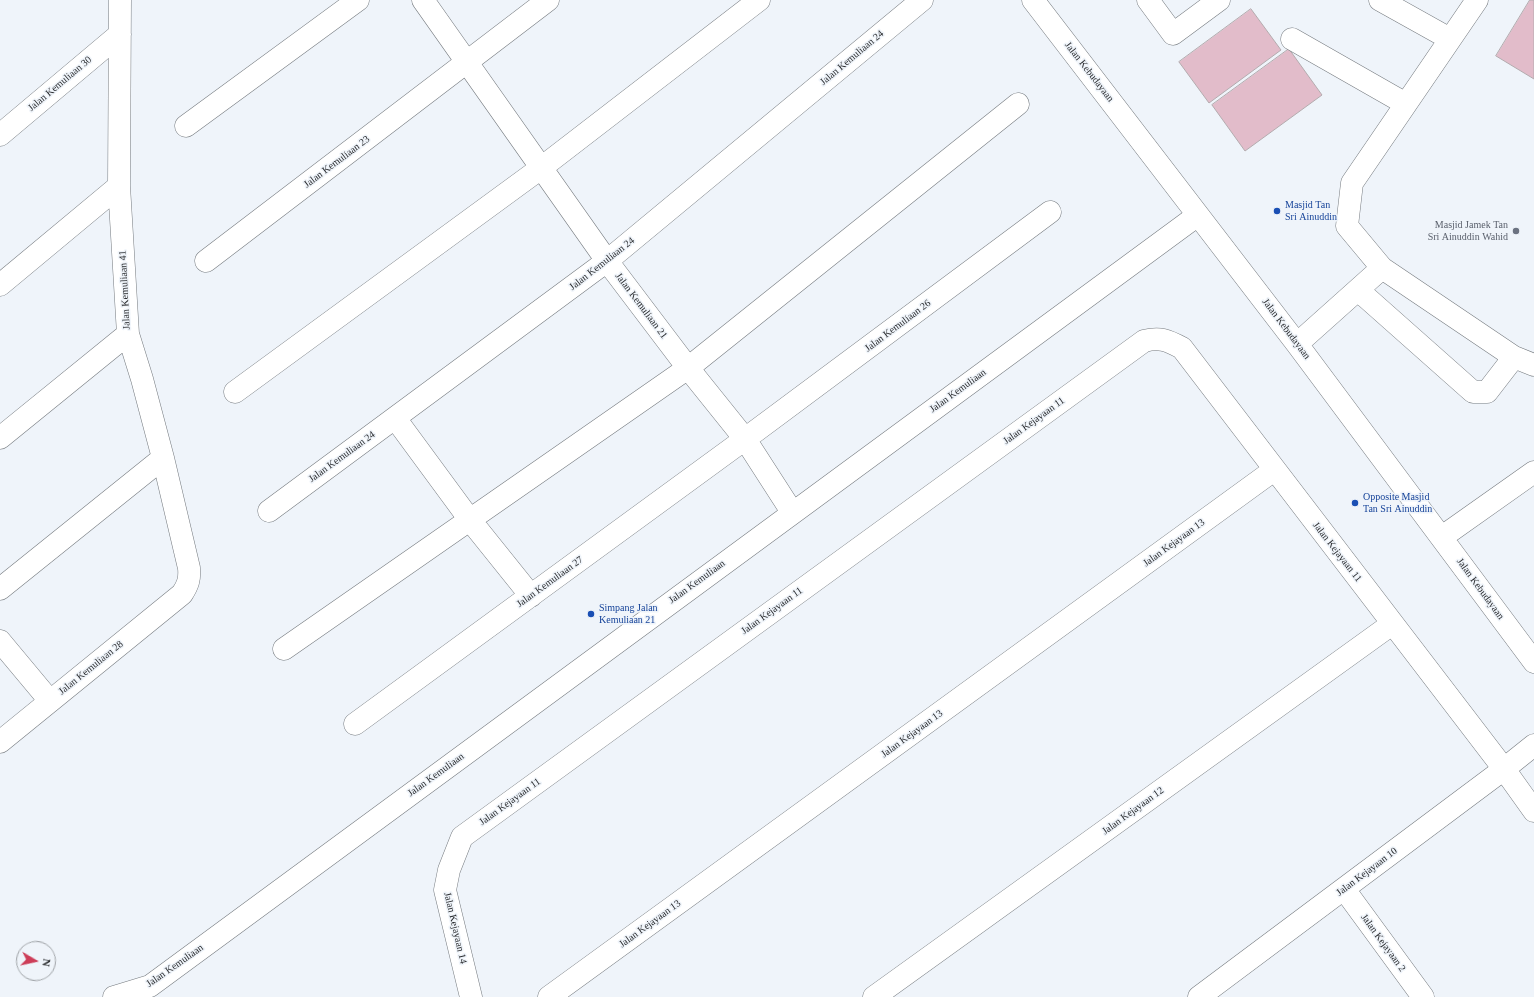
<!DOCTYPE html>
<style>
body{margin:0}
#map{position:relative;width:1534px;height:997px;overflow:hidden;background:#eff4fa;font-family:"Times New Roman",serif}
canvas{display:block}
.north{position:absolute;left:16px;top:941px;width:40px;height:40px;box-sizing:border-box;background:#eff4fa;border:1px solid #a0a4a8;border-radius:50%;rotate:99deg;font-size:11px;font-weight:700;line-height:16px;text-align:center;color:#292b2e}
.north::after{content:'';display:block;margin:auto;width:14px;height:18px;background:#cd3d58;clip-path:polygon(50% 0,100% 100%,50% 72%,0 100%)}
</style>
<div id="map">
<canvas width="1534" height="997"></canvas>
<div class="north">N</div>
</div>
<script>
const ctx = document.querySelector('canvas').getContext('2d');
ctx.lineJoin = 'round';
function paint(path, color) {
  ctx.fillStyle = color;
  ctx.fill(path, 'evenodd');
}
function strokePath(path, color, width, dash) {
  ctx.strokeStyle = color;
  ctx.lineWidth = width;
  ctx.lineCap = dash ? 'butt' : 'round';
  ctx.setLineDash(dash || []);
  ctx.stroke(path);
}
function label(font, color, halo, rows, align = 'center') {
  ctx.font = font + ' "Times New Roman",serif';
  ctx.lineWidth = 3;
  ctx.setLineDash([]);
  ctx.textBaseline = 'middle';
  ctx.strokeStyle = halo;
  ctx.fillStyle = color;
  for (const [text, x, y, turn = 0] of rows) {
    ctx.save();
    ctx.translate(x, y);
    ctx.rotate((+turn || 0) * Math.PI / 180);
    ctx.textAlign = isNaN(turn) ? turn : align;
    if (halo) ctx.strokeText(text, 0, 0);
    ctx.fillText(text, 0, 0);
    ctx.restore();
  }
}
const building = new Path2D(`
 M1530,0H1534V79L1496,56Z
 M1251,9L1281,50L1209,103L1179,62Z
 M1289,49L1322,95L1245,151L1212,105Z`);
paint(building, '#e2bcca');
strokePath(building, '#b3abae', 1);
const minor = new Path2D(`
 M423,0L607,261L688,368L745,439L792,512
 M1033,0L1297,344L1534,662
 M1148,0L1173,34L1219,0
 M1380,0L1450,39
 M1292,39L1406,104
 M186,126L358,0
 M0,135L120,34
 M206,261L548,0
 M1382,268L1514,357L1534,365
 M0,285L119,186
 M1358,290L1473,392H1487L1514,357
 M1297,344L1382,268L1347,226L1352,183L1477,0
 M235,392L541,168L759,0
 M395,418L470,520L531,596
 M0,438L128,334
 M269,511L607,261L922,0
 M1442,537L1534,472
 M0,589L163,458
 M0,641L50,701
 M284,649L688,368L1018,104
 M355,724L745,439L1050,212
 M0,742L182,594C188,585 190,579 189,568L163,458L142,379L128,334L119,186L120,0
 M1344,889L1423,997
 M114,997L150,986L1198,215
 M471,997L445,890L449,870L462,837L1144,341C1160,337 1167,340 1182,348L1504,769L1534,811
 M549,997L1274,470
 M874,997L1392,624
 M1199,997L1504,769L1534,745`);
strokePath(minor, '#757a7f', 23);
strokePath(minor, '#fff', 22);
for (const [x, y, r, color] of [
 [1277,211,4,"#1a4fb4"],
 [1516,231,4,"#6b7280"],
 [1355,503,4,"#1a4fb4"],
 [591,614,4,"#1a4fb4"]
]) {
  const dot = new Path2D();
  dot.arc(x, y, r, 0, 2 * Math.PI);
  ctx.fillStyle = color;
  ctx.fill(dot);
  strokePath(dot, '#eff4fa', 1.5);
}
label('10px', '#292b2e', '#eff4fa', [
 ["Jalan Kemuliaan 24",852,58,-40],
 ["Jalan Kebudayaan",1089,72,52],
 ["Jalan Kemuliaan 30",60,84,-40],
 ["Jalan Kemuliaan 23",337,162,-37],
 ["Jalan Kemuliaan 24",602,264,-38],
 ["Jalan Kemuliaan 41",125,290,-93],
 ["Jalan Kemuliaan 21",641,306,53],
 ["Jalan Kemuliaan 26",898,326,-37],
 ["Jalan Kebudayaan",1286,329,53],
 ["Jalan Kemuliaan",958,391,-36],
 ["Jalan Kejayaan 11",1034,421,-36],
 ["Jalan Kemuliaan 24",342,457,-36],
 ["Jalan Kejayaan 13",1174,543,-36],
 ["Jalan Kejayaan 11",1337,552,52],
 ["Jalan Kemuliaan 27",550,582,-36],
 ["Jalan Kemuliaan",697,582,-36],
 ["Jalan Kebudayaan",1480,589,54],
 ["Jalan Kejayaan 11",772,611,-36],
 ["Jalan Kemuliaan 28",91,668,-39],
 ["Jalan Kejayaan 13",912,734,-36],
 ["Jalan Kemuliaan",436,775,-36],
 ["Jalan Kejayaan 11",510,802,-36],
 ["Jalan Kejayaan 12",1133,811,-36],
 ["Jalan Kejayaan 10",1367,872,-37],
 ["Jalan Kejayaan 13",650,924,-36],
 ["Jalan Kejayaan 14",455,928,77],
 ["Jalan Kejayaan 2",1383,943,54],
 ["Jalan Kemuliaan",175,966,-35]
]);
label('10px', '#164399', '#eff4fa', [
 ["Masjid Tan",1285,205],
 ["Sri Ainuddin",1285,217],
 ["Opposite Masjid",1363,497],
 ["Tan Sri Ainuddin",1363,509],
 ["Simpang Jalan",599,608],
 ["Kemuliaan 21",599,620]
], 'left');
label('10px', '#5b616d', '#eff4fa', [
 ["Masjid Jamek Tan",1508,225],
 ["Sri Ainuddin Wahid",1508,237]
], 'right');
</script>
